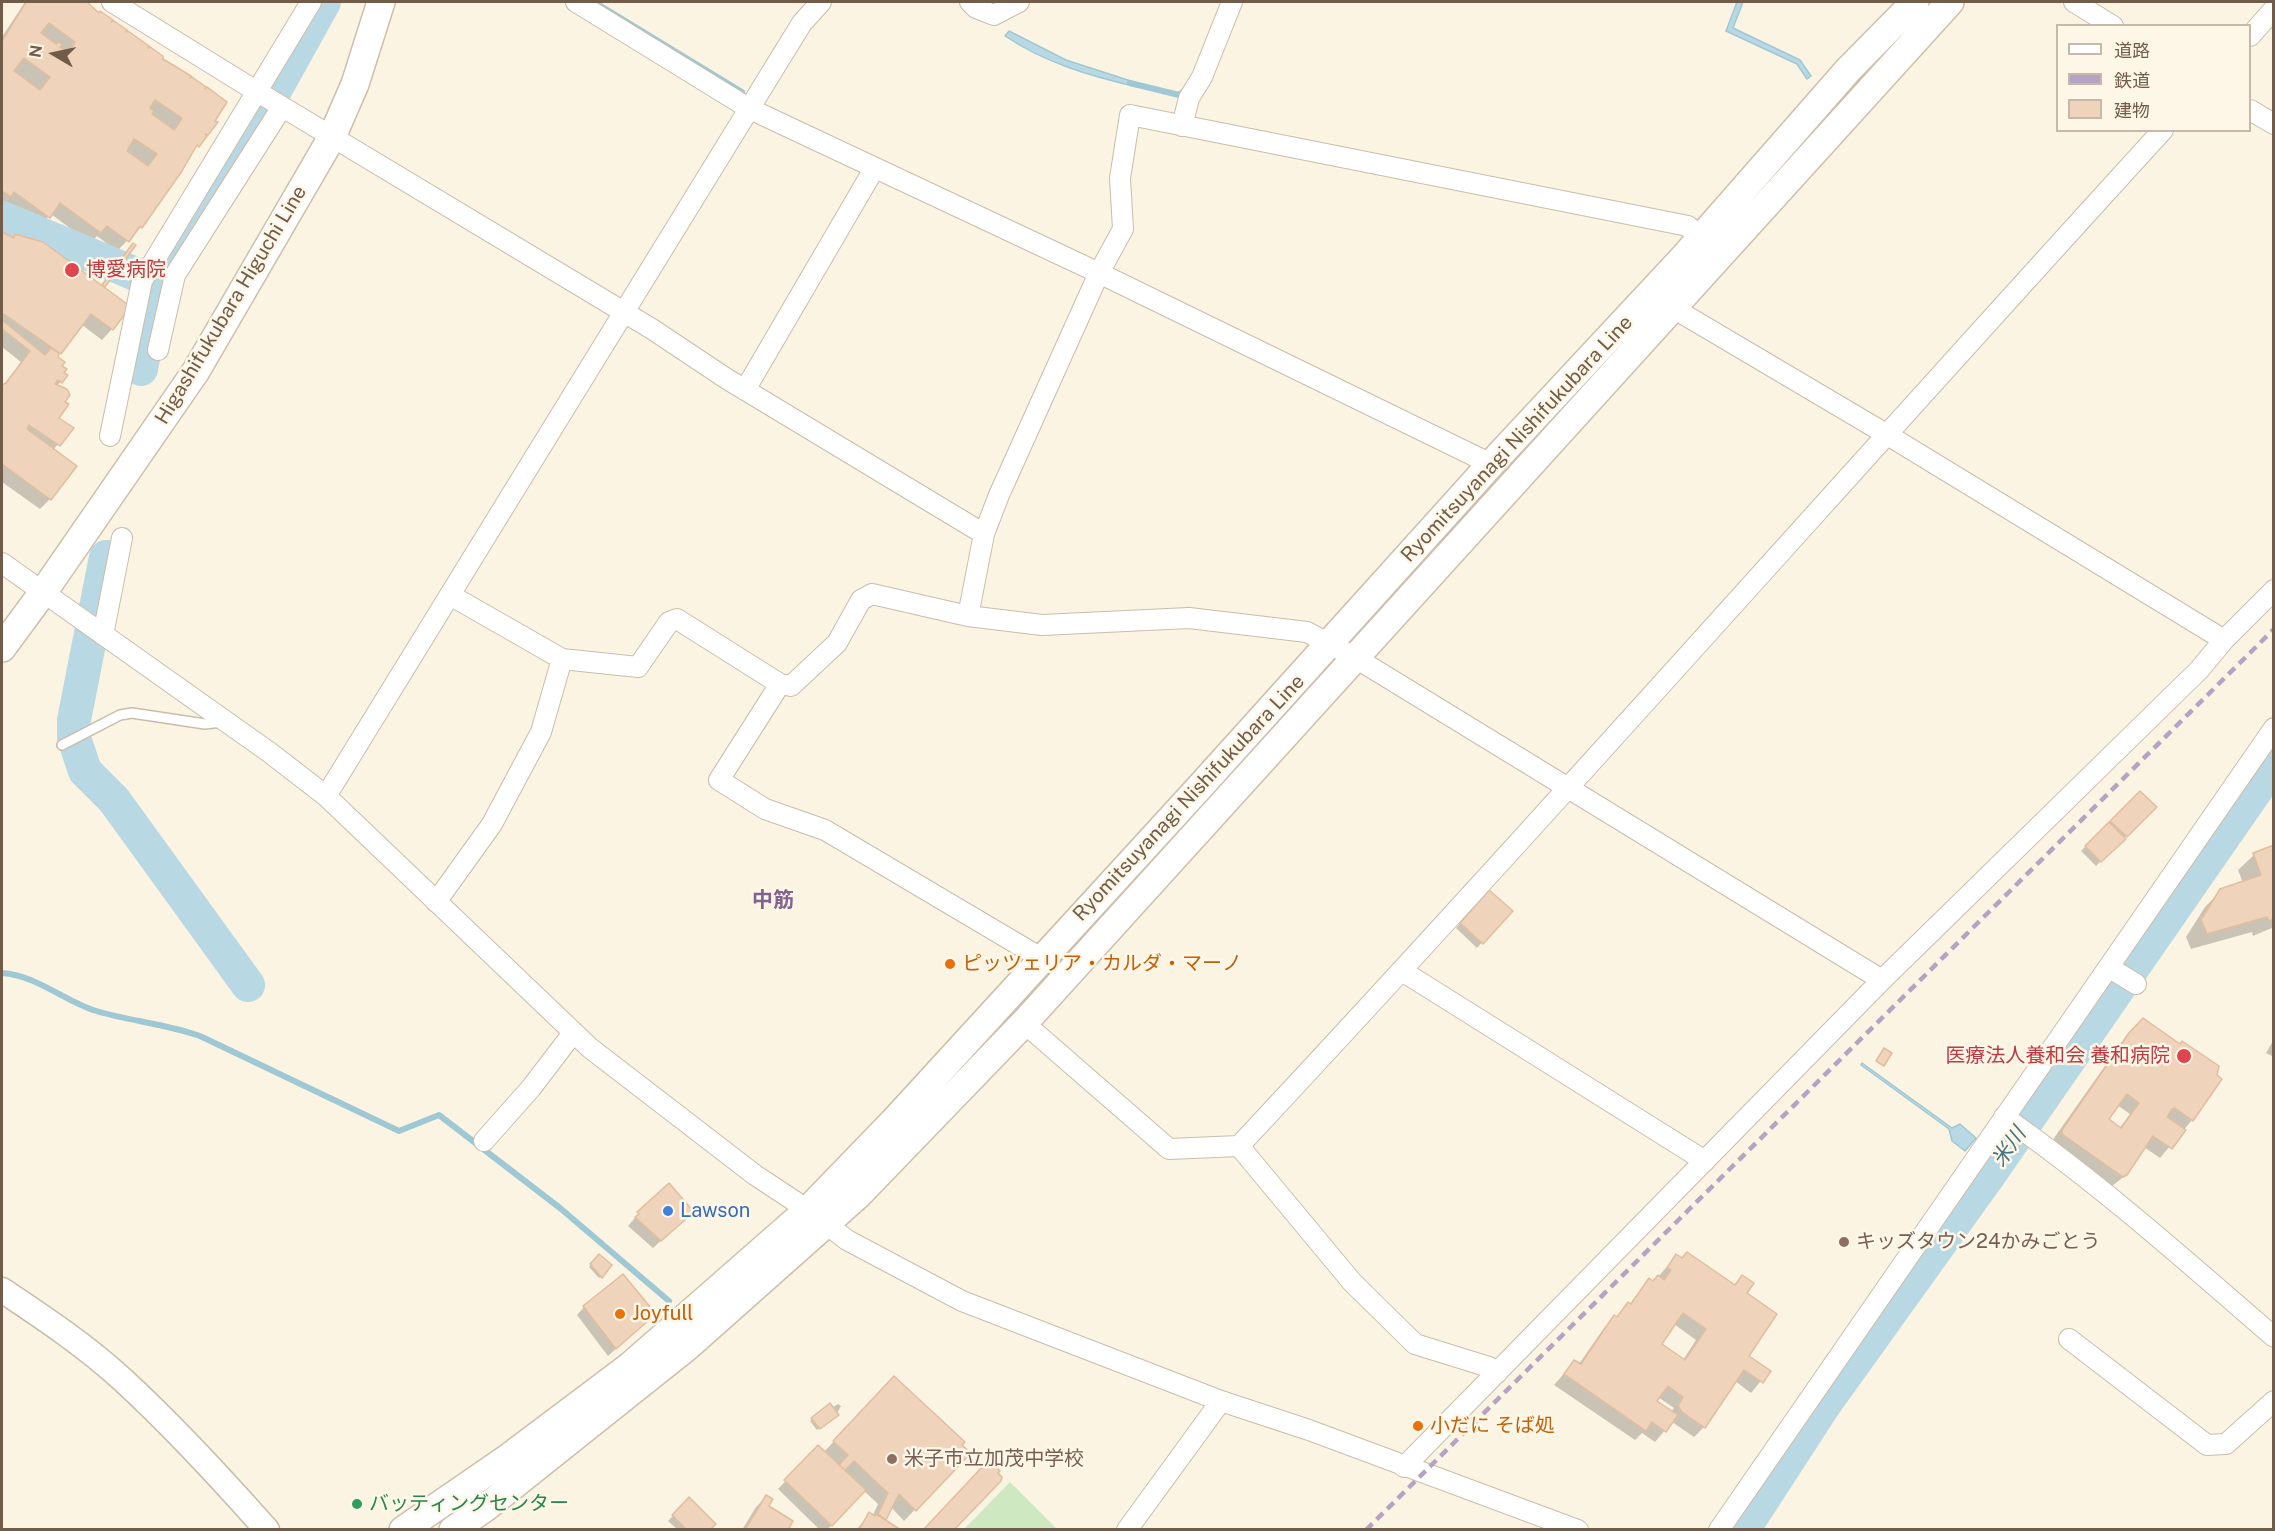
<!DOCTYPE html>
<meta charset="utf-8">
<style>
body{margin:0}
#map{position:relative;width:2275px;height:1531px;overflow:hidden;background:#fbf4e3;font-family:"Public Sans","Noto Sans JP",sans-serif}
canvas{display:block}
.frame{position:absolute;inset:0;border:3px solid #715c4a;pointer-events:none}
.legend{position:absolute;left:2056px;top:24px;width:195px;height:108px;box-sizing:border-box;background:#fef7e8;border:2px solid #c6b9a9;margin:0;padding:8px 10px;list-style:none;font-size:18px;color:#715c4a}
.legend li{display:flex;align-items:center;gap:12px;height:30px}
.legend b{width:30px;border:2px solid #c6b9a9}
.north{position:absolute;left:24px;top:24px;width:60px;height:60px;-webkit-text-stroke:4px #fef7e8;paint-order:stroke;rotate:279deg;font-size:16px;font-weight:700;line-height:24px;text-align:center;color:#715c4a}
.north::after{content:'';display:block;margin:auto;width:21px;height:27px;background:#715c4a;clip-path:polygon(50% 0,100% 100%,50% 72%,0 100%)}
</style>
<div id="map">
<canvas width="2275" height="1531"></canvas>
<div class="frame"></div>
<ul class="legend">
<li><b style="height:8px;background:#fff"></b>道路</li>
<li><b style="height:8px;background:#b7a2c3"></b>鉄道</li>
<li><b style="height:16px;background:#efd4bb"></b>建物</li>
</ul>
<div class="north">N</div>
</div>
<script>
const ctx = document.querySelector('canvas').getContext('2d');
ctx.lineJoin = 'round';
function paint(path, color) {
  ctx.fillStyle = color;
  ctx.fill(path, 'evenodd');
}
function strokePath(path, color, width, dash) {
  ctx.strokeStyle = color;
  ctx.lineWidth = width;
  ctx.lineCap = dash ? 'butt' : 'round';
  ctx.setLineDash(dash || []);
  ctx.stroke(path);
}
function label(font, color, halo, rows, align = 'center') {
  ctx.font = font + ' "Public Sans","Noto Sans JP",sans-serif';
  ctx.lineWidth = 5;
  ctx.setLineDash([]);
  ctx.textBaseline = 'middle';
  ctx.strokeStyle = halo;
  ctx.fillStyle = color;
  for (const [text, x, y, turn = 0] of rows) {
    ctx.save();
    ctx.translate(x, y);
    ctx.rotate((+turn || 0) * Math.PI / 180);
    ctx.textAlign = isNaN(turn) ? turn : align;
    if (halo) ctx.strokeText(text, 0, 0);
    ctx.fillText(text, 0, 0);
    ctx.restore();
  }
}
paint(new Path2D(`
 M1010,1482L1057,1529H964Z`), '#cee8c2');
const water = new Path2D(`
 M1737,2H1743L1733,28L1800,60L1811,76L1807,79L1797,64L1726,31Z
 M1009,31L1066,60L1137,83V87C1091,76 1045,63 1005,36Z
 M1862,1063L1952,1128L1960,1124L1976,1138L1965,1151L1952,1141L1949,1129L1861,1065Z`);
paint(water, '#b8d9e3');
strokePath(water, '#9fc8d5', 1.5);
paint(new Path2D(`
 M25,2H82L125,31L122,36L161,60L198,96L226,102L207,134L190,154L141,227L117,251L97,236L90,243L51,214L38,227L4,202L2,204V37Z
 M2,234L13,239L16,236L102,287L131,247L102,288L112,329L102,340L81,324L56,357L65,376L57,386V419L72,428L53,450L50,499L40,509L2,482V387L21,362L2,347Z
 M2140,793L2154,807L2096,866L2081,851Z
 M2274,847V927L2253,936L2252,932L2191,949L2186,937L2205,907L2221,891L2243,883L2238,870L2254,855Z
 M1484,897L1511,911L1477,948L1456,928Z
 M2143,1020L2192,1120L2160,1158L2144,1147L2126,1175L2112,1186L2052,1145L2054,1138L2129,1032ZM2117,1105L2130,1114L2119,1129L2107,1119Z
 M2273,1041H2274V1057L2266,1053Z
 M639,1213L684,1219L653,1248L628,1226Z
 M599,1256L610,1265L599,1278L589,1267Z
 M1676,1256L1733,1286L1742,1277L1745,1294L1746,1356L1769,1371L1751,1393L1735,1381L1704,1427L1694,1437L1672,1422L1655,1442L1642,1433L1635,1440L1554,1385L1574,1362L1579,1364L1604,1328L1629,1305L1649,1280L1653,1282L1658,1277ZM1674,1324L1696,1340L1683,1360L1660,1344ZM1658,1397L1674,1408L1671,1412L1655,1402Z
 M584,1307L647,1321L608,1356L577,1315Z
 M883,1388L969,1453L904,1521L890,1506L884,1521L898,1530H856L870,1514L873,1515L878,1504L864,1491L827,1530H820L778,1489L818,1447L824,1452Z
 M838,1404L841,1406L835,1417L817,1430L810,1421Z
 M766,1497L767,1506L786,1530H742L756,1507Z
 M689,1499L708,1530H678L668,1521Z`), '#0003');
strokePath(new Path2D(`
 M594,2L742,92
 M1130,83L1179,95L1185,90
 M2,973C36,975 64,1001 96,1011C130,1021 166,1024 200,1036L399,1131L439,1115L560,1208L669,1301`), '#9fc8d5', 6);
strokePath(new Path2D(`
 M2,218L157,283
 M141,369L157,283L258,121L324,2
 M106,557L74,720V738L85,771L114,800L248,985
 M1743,1530L1824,1405L1989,1175L2274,764`), '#b8d9e3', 34);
const building = new Path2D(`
 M26,2H87L99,13L100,11L113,20L111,22L114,21L127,30L126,32L128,31L149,46L148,48L150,47L163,56V59L191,76L190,78L192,77L206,87L205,89L207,87L227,102L215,121L218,122L208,135L205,134L207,136L199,147L197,145L182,171L142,228L140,226L129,242L107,226L101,233L60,203L50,218L14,192L11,197L2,191V41ZM49,23L75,42L68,52L60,47L63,44L58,42L56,44L41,33ZM24,58L50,77L40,90L14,71ZM155,100L182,118L174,130L152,114L154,111L150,108ZM134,139L157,154L148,166L127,151Z
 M2,232L14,238L15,234L43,242L127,304L128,310L113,330L91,314L61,354L4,314L2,319Z
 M133,243L136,245L105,287L102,285Z
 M2,320L45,355L51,348L59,353L58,357L65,362L62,366L67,369L64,373L68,375L62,383L58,380L55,384L67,389L70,395L65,402L69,404L59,418L74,428L60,446L29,425L27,429L77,466L51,500L2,464V385L6,383L30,351L2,329Z
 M2140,791L2157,807L2127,837L2110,821Z
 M2109,822L2126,839L2101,862L2085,846Z
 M2274,845V919L2269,921L2267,917L2207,934L2201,920L2220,889L2261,875L2253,853Z
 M1489,890L1513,911L1483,944L1460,923Z
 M2143,1018L2180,1044L2182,1041L2219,1066L2217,1075L2222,1079L2193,1121L2175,1108L2172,1109L2167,1117L2186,1130L2172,1149L2153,1136L2127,1175L2123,1177L2062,1134V1130L2129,1033ZM2127,1094L2139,1103L2121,1128L2109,1119Z
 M1884,1048L1892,1053L1884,1066L1876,1061Z
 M669,1183L694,1212L661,1241L635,1217L639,1214L637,1212Z
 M1687,1252L1735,1285L1742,1275L1754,1283L1747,1293L1777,1314L1749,1356L1771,1371L1763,1383L1744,1370L1705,1428L1682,1412L1678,1406L1683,1397L1668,1386L1657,1401L1678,1415L1666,1432L1652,1422L1646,1431L1564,1374L1574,1360L1581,1364L1614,1315L1617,1317L1628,1302L1631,1304L1649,1278L1653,1281L1658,1275L1664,1280L1671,1270L1667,1268L1676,1254L1682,1258ZM1683,1313L1706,1329L1685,1360L1662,1344Z
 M599,1254L612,1265L602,1278L590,1264Z
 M623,1274L656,1314L616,1349L583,1306Z
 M894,1376L965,1442L962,1445L971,1453L916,1511L899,1494L886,1520L878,1514L888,1493L854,1461L845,1470L839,1465L848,1455L833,1441Z
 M830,1403L839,1415L820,1429L811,1418Z
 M818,1445L866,1490L832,1526L784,1480Z
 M992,1463L1000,1471L998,1473L1002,1477L1001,1481L954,1530H923L984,1465L987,1468Z
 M766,1495L773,1499L769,1506L793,1521L788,1530H745Z
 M689,1497L716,1524L710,1530H687L672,1515Z
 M869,1512L875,1516L876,1514L901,1530H859Z`);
paint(building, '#efd4bb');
strokePath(building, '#e1bd9d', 1.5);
const service = new Path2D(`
 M62,745L120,715L132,713L205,724L222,722`);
const minor = new Path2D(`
 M112,2L256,91L652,329L727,379L984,534L999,495L1099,273L1123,229L1120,178L1130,115L1688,226L1707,247
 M576,2L750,109L1099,273L1491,464
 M970,2L976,8L994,15L1019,2
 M2074,2L2113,26
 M2250,36L2274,9
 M2250,110L2274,124
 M1182,126L1189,98L1202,77L1232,2
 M1663,299L1673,308L1886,434L2224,640
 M158,350L175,275L282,107
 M745,390L874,169
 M110,436L142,281L311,2
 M984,534L968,616L1042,625L1189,618L1307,632L1354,657L1882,980
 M2,563L269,752L326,796L590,1048L755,1175L808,1210L847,1240L962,1301L1221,1401L1309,1430L1578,1530
 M450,595L562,659L638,667L669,622L677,619L780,684L791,686L837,643L861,600L872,594L968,616
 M103,635L122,538
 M780,684L719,780L765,809L825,830L1041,958
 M326,796C485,538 643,281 802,23L821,2
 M436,902L492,824L541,732L562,659
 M2110,968L2136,984
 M1402,971L1705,1161
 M1024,1023L1169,1149L1239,1146C1551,812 1854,468 2163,130
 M2004,1117C2099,1183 2186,1261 2274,1337
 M484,1141L531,1088L573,1033
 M1239,1146L1352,1282L1415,1344L1489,1367L1497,1373
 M2069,1339L2207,1445L2226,1444L2274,1401
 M1404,1467L1882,980L2199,670L2224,640L2274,590
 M1127,1530L1221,1401
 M1719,1530C1904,1262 2091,996 2274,728`);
const tertiary = new Path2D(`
 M2,1290C44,1318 86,1346 123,1380C174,1427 221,1478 267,1530`);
const secondary = new Path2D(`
 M2,648L44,591L196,371L332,137L355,84L381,2
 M403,1530L509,1457L630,1366L808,1210L894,1121L1198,789L1491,464L1685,256L1848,70L1915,2
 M453,1530L485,1508L687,1347L857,1196L1024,1023L1950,2`);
strokePath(service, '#cbbcaa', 12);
strokePath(minor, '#cbbcaa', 22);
strokePath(tertiary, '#cbbcaa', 27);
strokePath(secondary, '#d0beaa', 30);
strokePath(service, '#fff', 9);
strokePath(minor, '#fff', 20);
strokePath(tertiary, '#fff', 24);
strokePath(secondary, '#fff', 27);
strokePath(new Path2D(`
 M1366,1530L2274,629`), '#b7a2c3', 4.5, [9, 6]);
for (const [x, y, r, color] of [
 [72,270,8,"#e0444e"],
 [950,964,6,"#e8710a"],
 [2184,1056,8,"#e0444e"],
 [668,1211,6,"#3f7fe0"],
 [1844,1242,6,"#8d6e63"],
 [620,1314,6,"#e8710a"],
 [1418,1426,6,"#e8710a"],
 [892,1459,6,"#8d6e63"],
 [357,1504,6,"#2e9e5b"]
]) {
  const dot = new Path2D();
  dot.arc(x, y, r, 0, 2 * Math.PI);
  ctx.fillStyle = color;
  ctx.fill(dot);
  strokePath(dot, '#fef7e8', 2);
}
label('20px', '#be3a42', '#fef7e8', [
 ["博愛病院",86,270],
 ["医療法人養和会 養和病院",2170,1056,"right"]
], 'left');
label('20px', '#715c4a', '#fef7e8', [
 ["Higashifukubara Higuchi Line",231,305,-59],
 ["Ryomitsuyanagi Nishifukubara Line",1517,439,-47],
 ["Ryomitsuyanagi Nishifukubara Line",1189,798,-47]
]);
label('20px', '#c56008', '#fef7e8', [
 ["ピッツェリア・カルダ・マーノ",962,964],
 ["Joyfull",632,1314],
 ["小だに そば処",1430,1426]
], 'left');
label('20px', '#366cbe', '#fef7e8', [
 ["Lawson",680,1211]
], 'left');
label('20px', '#785e54', '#fef7e8', [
 ["キッズタウン24かみごとう",1856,1242],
 ["米子市立加茂中学校",904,1459]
], 'left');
label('20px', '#27864d', '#fef7e8', [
 ["バッティングセンター",369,1504]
], 'left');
label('bold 21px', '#83628e', '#fef7e8', [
 ["中筋",773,901]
]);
label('italic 21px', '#457484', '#fef7e8', [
 ["米川",2009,1147,-55]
]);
</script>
